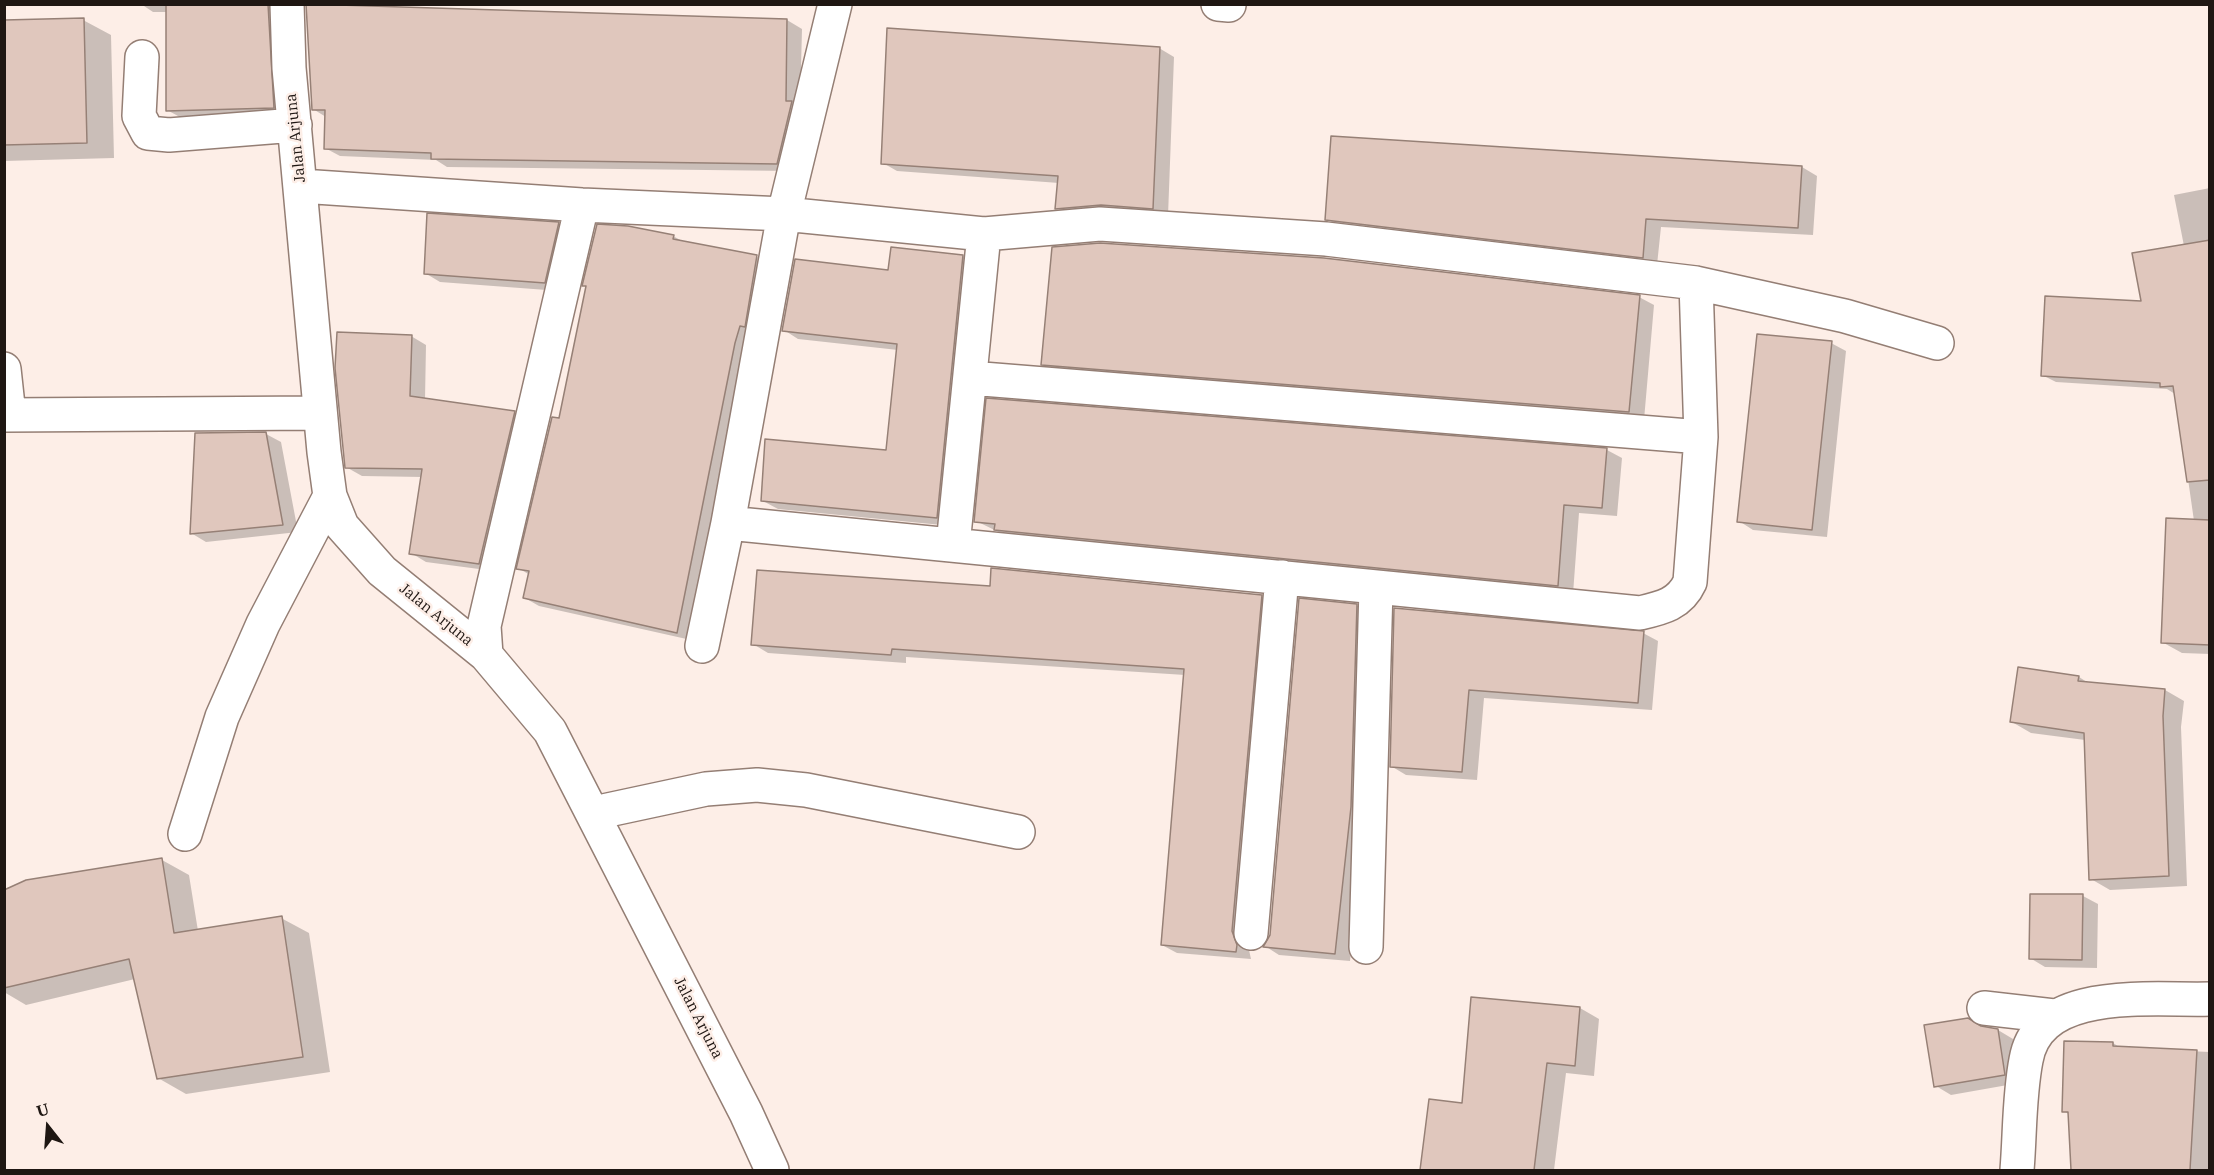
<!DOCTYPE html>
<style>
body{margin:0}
#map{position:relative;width:2214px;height:1175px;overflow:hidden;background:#fdeee7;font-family:"IBM Plex Serif",serif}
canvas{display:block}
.frame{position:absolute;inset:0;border:6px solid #1f1713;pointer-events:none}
.north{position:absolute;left:18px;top:1097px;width:60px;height:60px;-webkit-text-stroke:4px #fdeee7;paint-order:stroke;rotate:343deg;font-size:16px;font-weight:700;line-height:24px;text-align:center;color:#1f1713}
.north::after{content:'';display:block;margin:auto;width:21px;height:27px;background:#1f1713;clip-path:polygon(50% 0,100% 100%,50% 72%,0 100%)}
</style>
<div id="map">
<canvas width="2214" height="1175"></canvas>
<div class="frame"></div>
<div class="north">U</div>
</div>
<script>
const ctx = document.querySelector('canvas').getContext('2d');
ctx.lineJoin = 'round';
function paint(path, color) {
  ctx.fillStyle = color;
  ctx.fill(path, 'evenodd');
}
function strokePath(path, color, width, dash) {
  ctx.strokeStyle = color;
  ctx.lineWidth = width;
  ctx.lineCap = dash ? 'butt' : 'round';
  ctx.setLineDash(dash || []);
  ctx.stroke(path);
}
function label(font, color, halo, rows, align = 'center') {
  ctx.font = font + ' "IBM Plex Serif",serif';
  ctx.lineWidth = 5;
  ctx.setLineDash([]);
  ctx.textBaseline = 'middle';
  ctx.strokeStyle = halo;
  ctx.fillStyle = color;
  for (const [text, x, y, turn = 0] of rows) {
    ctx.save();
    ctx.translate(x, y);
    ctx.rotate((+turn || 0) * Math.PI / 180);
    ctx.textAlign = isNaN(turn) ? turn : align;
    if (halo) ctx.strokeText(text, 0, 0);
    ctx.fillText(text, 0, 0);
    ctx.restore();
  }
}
paint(new Path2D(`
 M141,4H288L295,120L189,122L167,110L168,12H153Z
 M307,4L787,20L802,29L800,107L792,171L447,167L436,160L340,156L325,148L326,117L313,109Z
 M83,20L111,35L114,158L4,161V22Z
 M1159,48L1174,57L1168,216L1071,217L1057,208L1059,183L897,171L883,163Z
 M1802,167L1817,176L1813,235L1661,227L1657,265L1342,228L1327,219Z
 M2210,188V390L2175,394L2167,389L2056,382L2042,375L2143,303L2184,246L2174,195Z
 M558,224L573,232L560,291L440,282L425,273Z
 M673,236L684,242L757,257L772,265L691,640L539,606L525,598L530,575L518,568L560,419L587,287L584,285Z
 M963,256L978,265L952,526L778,509L763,501L887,452L898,350L798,339L784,330L890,271Z
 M1639,297L1654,305L1644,420L1057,373L1042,364Z
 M411,336L426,345L425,400L514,413L529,421L494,571L426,562L411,553L422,477L362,476L346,467Z
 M1831,343L1846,351L1827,537L1753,530L1739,521Z
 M266,434L281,442L298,532L206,542L191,533Z
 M1607,450L1622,458L1617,516L1579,513L1573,594L1011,538L976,521Z
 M2210,450V654L2182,653L2162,642L2194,521L2184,451Z
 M991,587L1261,596L1276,605L1247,941L1251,959L1177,953L1162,945L1185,675L906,657V663L768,653L753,644Z
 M1356,605L1371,614L1366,817L1350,961L1279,955L1265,946L1271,935Z
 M1396,609L1643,633L1658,641L1652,710L1484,698L1477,780L1406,775L1391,766Z
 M2079,677L2090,684L2165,690L2184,701L2181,727L2187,886L2110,890L2091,879L2085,740L2031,733L2012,722Z
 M162,860L189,875L198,931L281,918L309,933L330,1072L186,1094L158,1078L135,979L26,1005L4,992V892Z
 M2032,895L2083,896L2098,904L2097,968L2045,967L2030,958Z
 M1580,1008L1599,1019L1594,1076L1566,1073L1554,1170H1421L1430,1101L1463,1104Z
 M1984,1028L1998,1030L2013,1039L2019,1083L1951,1095L1936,1086Z
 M2113,1043L2121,1048L2210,1052V1170H2072L2070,1115L2064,1111Z`), '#0003');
const building = new Path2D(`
 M166,4H268L274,108L166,111Z
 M306,4L787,19L786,101H792L777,164L431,159V153L324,149L325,110H312Z
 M84,18L87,143L4,145V20Z
 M887,28L1160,47L1153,209L1101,205L1055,209L1058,176L881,164Z
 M1331,136L1802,166L1798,228L1646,219L1643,258L1325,220Z
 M427,213L559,222L545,283L424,274Z
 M597,224L628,226L674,235L673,239L757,255L745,327L740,326L735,343L677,633L523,598L529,571L516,569L552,417L559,418L586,286H582Z
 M2210,240V480L2187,482L2173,386L2160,387V383L2041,376L2045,296L2141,301L2132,253Z
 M1100,243L1324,258L1640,295L1629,412L1041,365L1052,247Z
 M891,247L963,255L937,518L761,501L765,439L886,450L897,344L782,331L795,259L888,270Z
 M337,332L412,335L410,396L515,411L479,564L409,554L422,469L345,468L335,368Z
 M1757,334L1832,341L1812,530L1737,522Z
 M986,398L1607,448L1602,508L1564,505L1558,586L994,530L995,524L974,522Z
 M266,432L283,525L190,534L195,433Z
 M2166,518L2210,520V645L2161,643Z
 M991,568L1262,595L1232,931L1237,945L1236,952L1161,945L1184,669L892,649L891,655L751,645L757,570L990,586Z
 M1299,598L1357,604L1351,807L1335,954L1263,947L1270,935Z
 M1394,608L1644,631L1638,703L1469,690L1462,772L1390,767Z
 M2018,667L2079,676L2078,681L2165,689L2163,716L2169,876L2089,880L2084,733L2010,722Z
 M162,858L174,933L282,916L303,1057L157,1079L129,959L4,988V890L26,880Z
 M2030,894H2083L2082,960L2029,959Z
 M1471,997L1580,1007L1575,1066L1547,1063L1534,1170H1420L1429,1099L1462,1103Z
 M1968,1018L1981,1026L1998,1029L2005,1075L1934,1087L1924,1025Z
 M2064,1041L2113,1042V1046L2197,1050L2190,1170H2071L2068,1112H2062Z`);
paint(building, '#e0c7bd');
strokePath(building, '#968076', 1.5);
const minor = new Path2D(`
 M287,4L289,68L324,452L330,496L342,526L382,571L486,655L550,731L746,1113L772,1170
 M1218,4L1229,5
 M142,57L139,116L148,133L169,135L295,125
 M301,186L582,205L784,214L835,4
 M4,369L9,415
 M970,378L1701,437
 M4,415L320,413
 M728,523L1640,613C1662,608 1680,604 1690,582L1701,437L1696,283
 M953,545L984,234
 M702,646L728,523L784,214L984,234L1100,224L1326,239L1696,283L1845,316L1937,343
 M486,655L484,626L582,205
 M594,813L706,789L757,785L806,790L1018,832
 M185,834L222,717L263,624L330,496
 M1251,933L1282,577
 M1366,947L1376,588
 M1984,1008L2054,1016
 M2017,1170C2020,1134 2019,1096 2026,1060C2039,985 2153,1001 2210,999`);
strokePath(minor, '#947e74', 36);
strokePath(minor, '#fff', 33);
label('15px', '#1f1713', '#fdeee7', [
 ["Jalan Arjuna",296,138,-96],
 ["Jalan Arjuna",436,615,39],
 ["Jalan Arjuna",698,1018,63]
]);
</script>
